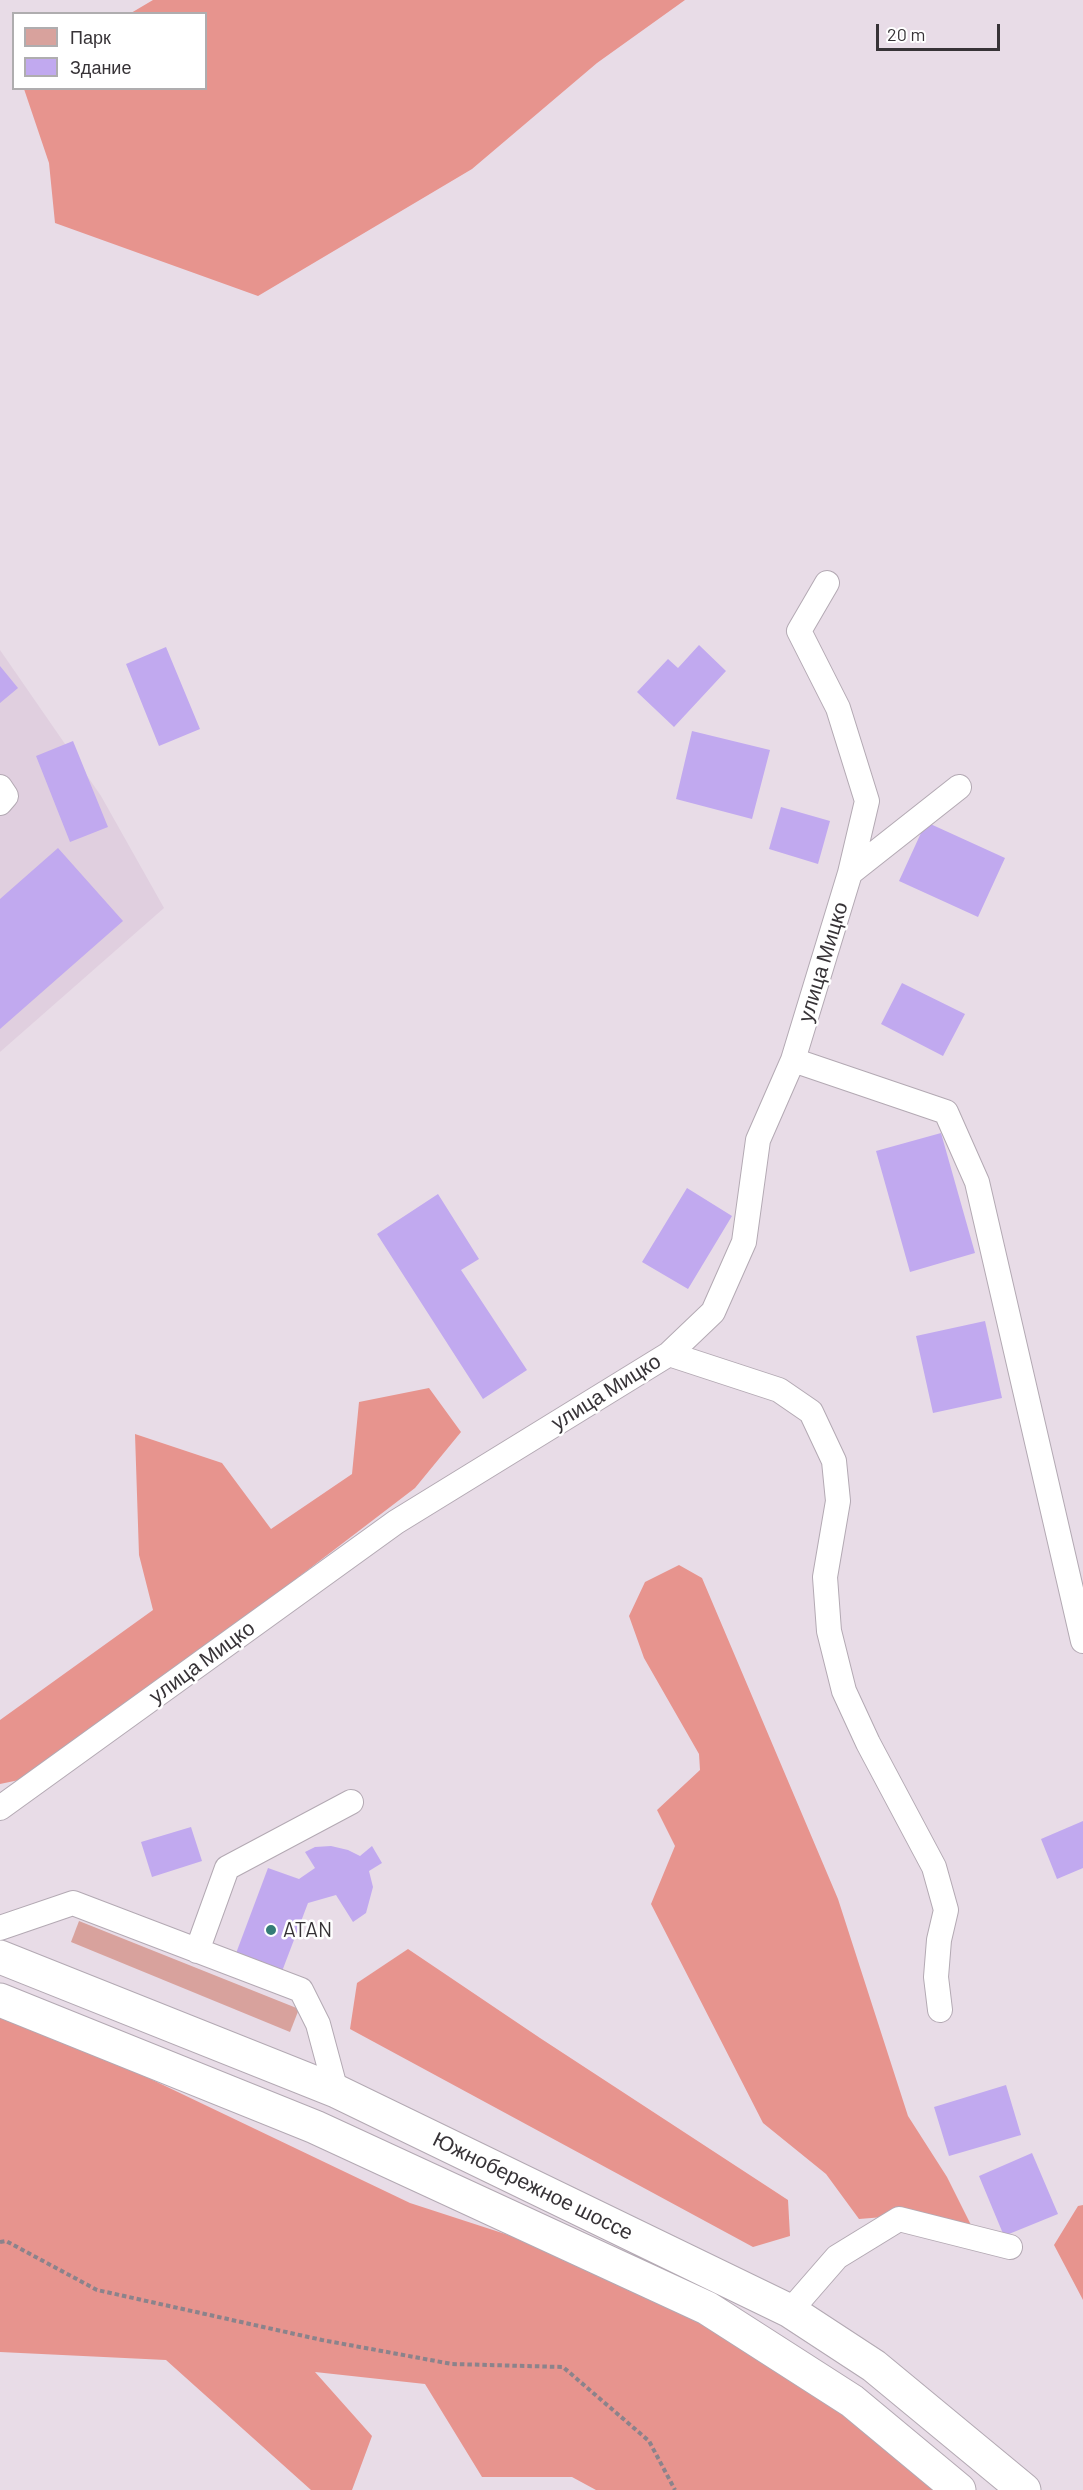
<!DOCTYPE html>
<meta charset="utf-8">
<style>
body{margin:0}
#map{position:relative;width:1083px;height:2490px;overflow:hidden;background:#e8dce7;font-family:Barlow,sans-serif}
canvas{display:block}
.legend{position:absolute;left:12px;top:12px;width:195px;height:78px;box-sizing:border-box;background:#fff;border:2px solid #afadaf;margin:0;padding:8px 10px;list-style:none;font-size:18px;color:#373337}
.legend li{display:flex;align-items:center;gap:12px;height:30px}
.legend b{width:30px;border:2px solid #afadaf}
.scale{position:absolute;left:876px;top:24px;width:124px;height:27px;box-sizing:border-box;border:3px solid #373337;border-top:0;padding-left:8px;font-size:18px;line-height:21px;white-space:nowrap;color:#373337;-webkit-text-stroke:4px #fff;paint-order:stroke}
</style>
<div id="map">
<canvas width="1083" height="2490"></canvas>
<ul class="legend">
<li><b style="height:16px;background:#d8a29d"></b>Парк</li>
<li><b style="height:16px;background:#c1a9ef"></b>Здание</li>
</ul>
<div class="scale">20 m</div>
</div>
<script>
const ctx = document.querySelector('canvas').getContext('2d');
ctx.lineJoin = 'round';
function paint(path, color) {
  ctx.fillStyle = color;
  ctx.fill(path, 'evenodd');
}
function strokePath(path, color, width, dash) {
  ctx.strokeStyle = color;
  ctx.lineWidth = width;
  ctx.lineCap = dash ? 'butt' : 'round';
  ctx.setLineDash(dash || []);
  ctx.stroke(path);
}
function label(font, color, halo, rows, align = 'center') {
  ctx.font = font + ' Barlow,sans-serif';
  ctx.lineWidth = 5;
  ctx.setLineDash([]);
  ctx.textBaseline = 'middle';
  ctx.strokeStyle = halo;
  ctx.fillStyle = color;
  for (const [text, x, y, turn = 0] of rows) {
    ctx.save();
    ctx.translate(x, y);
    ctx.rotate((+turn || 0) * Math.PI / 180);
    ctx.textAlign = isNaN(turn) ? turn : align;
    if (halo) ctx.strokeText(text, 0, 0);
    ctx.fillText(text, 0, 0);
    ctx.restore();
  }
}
paint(new Path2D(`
 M0,650L101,796L164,908L0,1052Z`), '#e0cfdf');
paint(new Path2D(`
 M79,1921L299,2009L290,2032L71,1942Z`), '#d8a29d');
paint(new Path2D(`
 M153,0H685L597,63L472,169L258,296L55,223L49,163L24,89L206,88V14L131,13Z
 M429,1388L461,1432L415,1488L38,1776L0,1784V1720L153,1610L139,1555L135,1434L222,1463L271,1529L352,1474L359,1402Z
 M679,1565L702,1578L838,1899L908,2116L947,2177L976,2235L921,2214L859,2219L826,2174L763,2123L651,1904L675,1846L657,1810L700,1770L699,1754L644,1658L629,1616L645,1582Z
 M408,1949L540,2038L788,2200L790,2236L753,2247L350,2029L357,1983Z
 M0,2007L410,2203L705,2299L800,2348L955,2478L951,2490H596L572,2477H482L425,2384L315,2372L372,2436L352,2490H311L166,2360L0,2352Z
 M1083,2205V2300L1054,2245L1078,2206Z`), '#e7948e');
paint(new Path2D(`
 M699,645L726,671L674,727L637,692L668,659L678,668Z
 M166,647L200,729L159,746L126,664Z
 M0,666L18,688L0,703Z
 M692,731L770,750L752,819L676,799Z
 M73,741L108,827L70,842L36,756Z
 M781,807L830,821L818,864L769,849Z
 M926,822L1005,858L978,917L899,881Z
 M58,848L123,921L0,1029V899Z
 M902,983L965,1014L943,1056L881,1024Z
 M941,1133L975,1253L910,1272L876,1151Z
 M687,1188L732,1216L688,1289L642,1262Z
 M438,1194L479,1259L461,1270L527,1370L483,1399L377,1234Z
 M985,1321L1002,1398L933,1413L916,1336Z
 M1083,1821V1868L1057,1879L1041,1839Z
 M191,1827L202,1861L152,1877L141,1842Z
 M331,1846L348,1850L360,1856L372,1846L382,1863L369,1871L373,1887L366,1913L353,1922L336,1895L308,1903L281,1974L235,1956L268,1868L299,1879L315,1868L305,1852L315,1847Z
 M1006,2085L1021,2135L949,2156L934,2107Z
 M1032,2153L1058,2214L1004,2236L979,2176Z`), '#c1a9ef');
const service = new Path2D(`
 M827,583L799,631L838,708L867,801L850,873
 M0,787L6,796L0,803
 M793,1060L946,1112L977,1182L1083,1641
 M669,1354L779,1390L811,1412L834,1461L838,1501L825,1577L829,1631L844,1691L868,1743L934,1867L946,1910L939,1940L936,1977L940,2010
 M0,1808L396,1522L669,1354L713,1312L744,1242L758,1140L793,1060L850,873L959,787
 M0,1928L73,1903L301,1990L318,2024L336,2091
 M197,1951L227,1868L351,1802
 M790,2311L837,2257L899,2219L1010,2247`);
const trunk = new Path2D(`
 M0,1957L336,2091L790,2311L874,2366L1024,2490
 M0,2000L315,2127L707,2308L852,2401L959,2490`);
strokePath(service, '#b3a9b3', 26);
strokePath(trunk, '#b3a9b3', 35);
strokePath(new Path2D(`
 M0,2242L6,2241L97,2290L322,2340L452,2364L563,2367L649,2441L675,2490`), '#8b838b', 4, [4.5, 3]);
strokePath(service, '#fff', 24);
strokePath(trunk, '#fff', 33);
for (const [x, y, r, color] of [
 [271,1930,6,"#347c76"]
]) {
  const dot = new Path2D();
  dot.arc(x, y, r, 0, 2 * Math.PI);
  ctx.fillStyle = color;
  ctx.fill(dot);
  strokePath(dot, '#fff', 2);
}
label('21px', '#373337', '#fff', [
 ["улица Мицко",823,962,-73],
 ["улица Мицко",606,1392,-32],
 ["улица Мицко",202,1662,-36],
 ["Южнобережное шоссе",533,2186,26]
]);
label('21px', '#373337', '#fff', [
 ["ATAN",283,1930]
], 'left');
</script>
